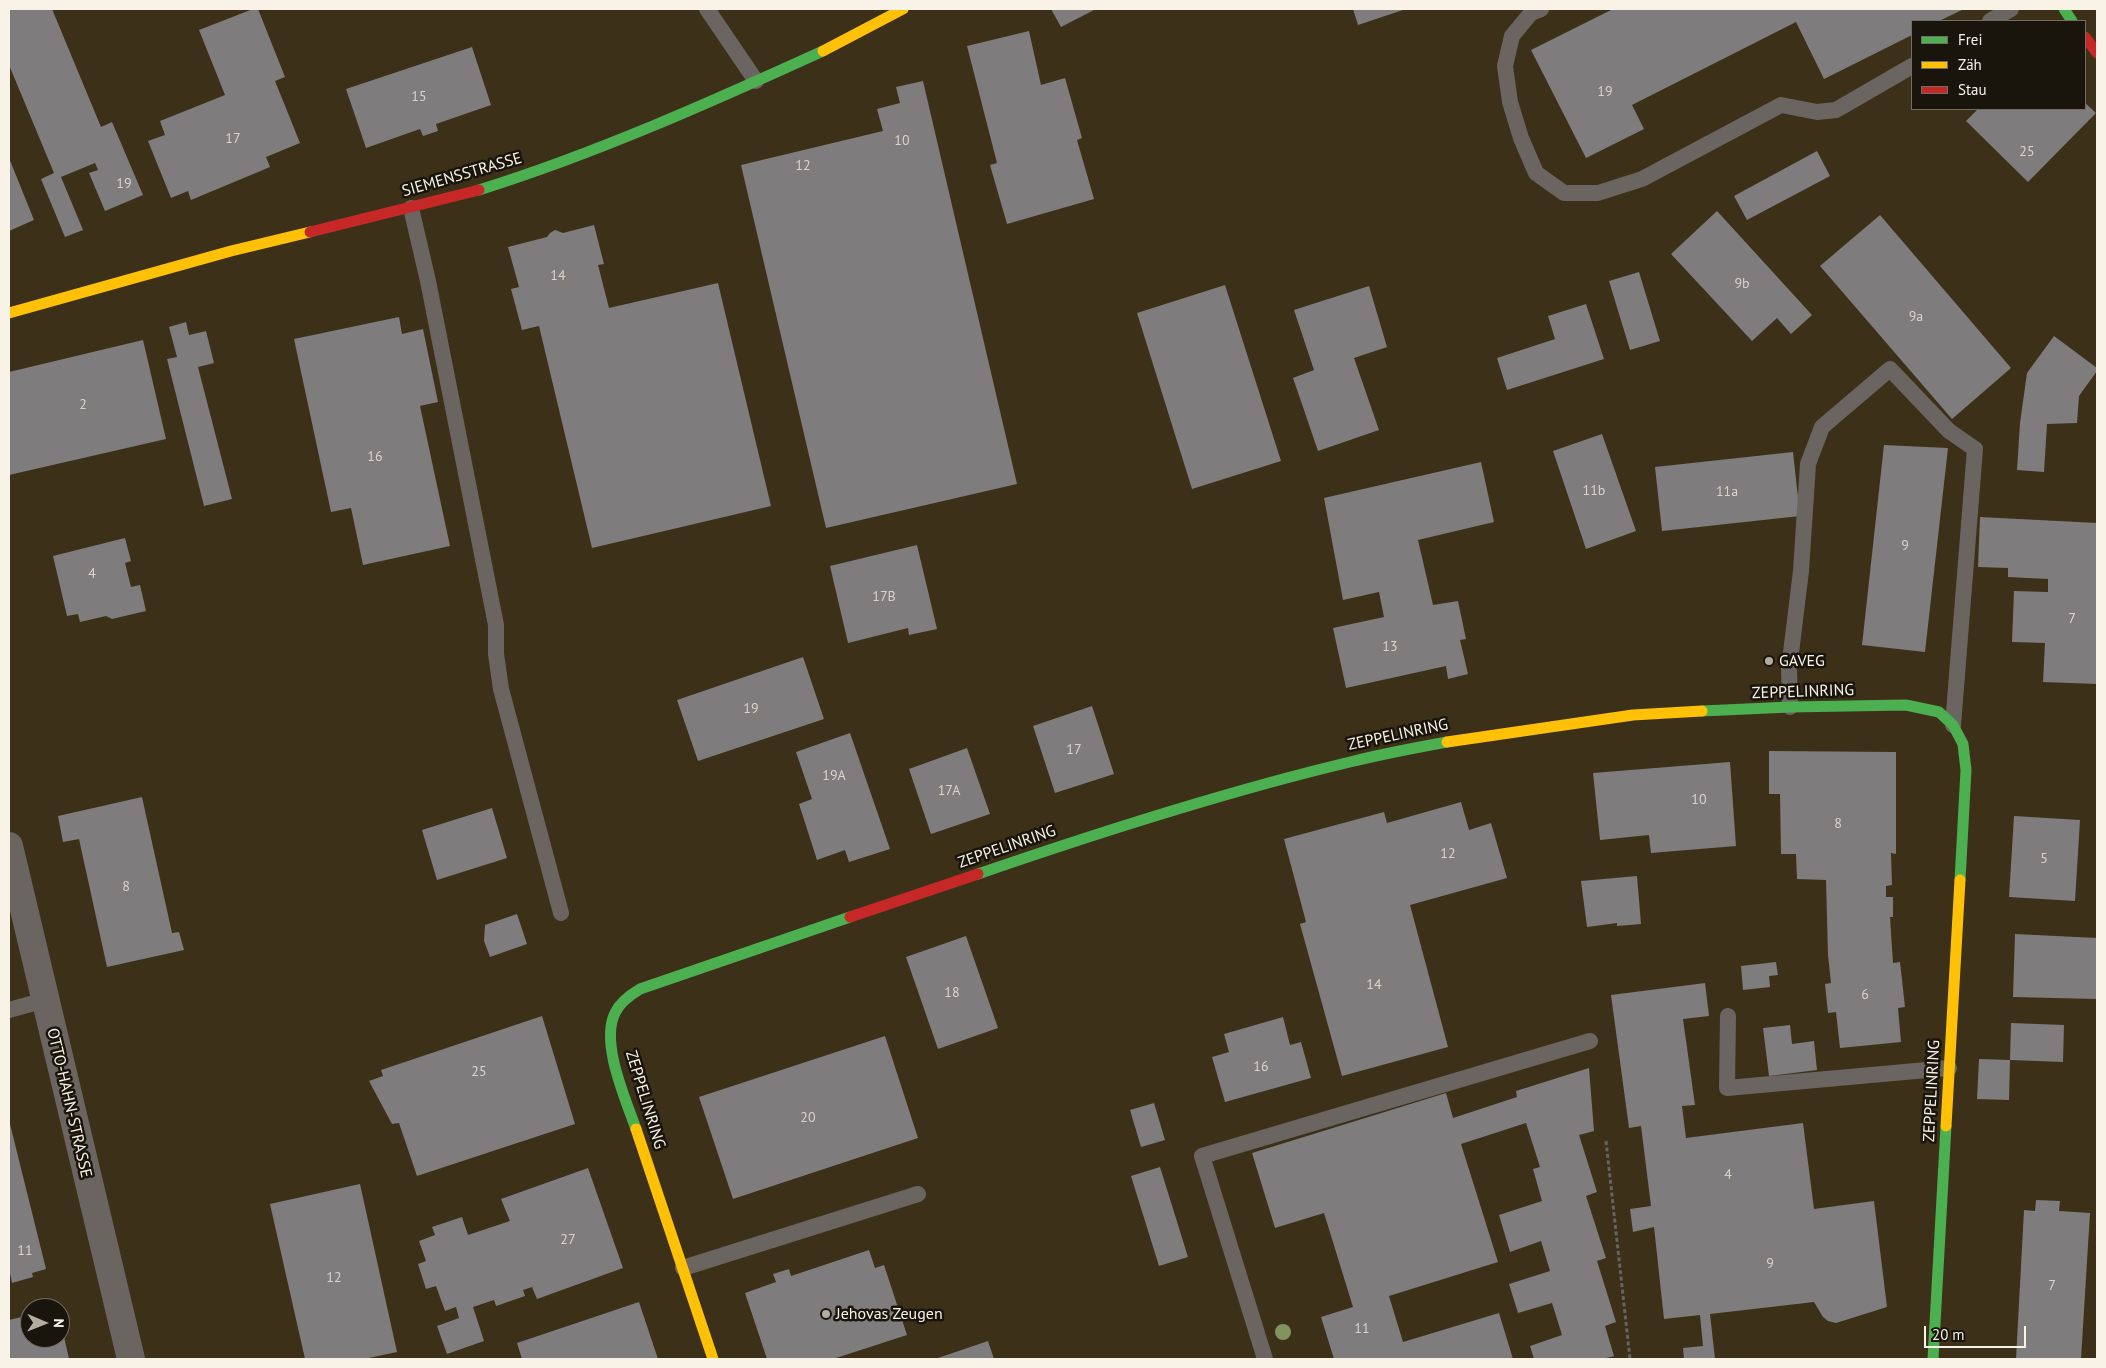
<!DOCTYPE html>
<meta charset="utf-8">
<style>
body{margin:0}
#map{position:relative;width:2106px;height:1368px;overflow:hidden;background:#2f291f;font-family:"PT Sans",sans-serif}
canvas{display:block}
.frame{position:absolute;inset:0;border:10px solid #f9f3e7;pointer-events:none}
.legend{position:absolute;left:1911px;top:20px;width:175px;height:90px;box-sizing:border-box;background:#19150d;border:1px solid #736e64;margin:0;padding:6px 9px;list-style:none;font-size:15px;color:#f9f3e7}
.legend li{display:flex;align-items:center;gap:10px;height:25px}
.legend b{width:25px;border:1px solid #736e64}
.north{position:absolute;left:20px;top:1298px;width:50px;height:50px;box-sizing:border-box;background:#19150d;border:1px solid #736e64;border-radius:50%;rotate:91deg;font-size:14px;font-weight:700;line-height:20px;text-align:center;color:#f9f3e7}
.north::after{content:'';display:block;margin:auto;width:18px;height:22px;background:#b2aca1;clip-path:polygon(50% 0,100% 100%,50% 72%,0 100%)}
.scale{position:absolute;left:1924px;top:1326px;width:102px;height:22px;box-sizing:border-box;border:2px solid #f9f3e7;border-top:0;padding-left:6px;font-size:15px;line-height:18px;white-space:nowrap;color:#f9f3e7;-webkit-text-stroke:4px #19150d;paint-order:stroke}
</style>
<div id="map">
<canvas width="2106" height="1368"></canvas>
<div class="frame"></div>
<ul class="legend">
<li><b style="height:6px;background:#4caf50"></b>Frei</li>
<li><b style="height:6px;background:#ffc107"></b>Zäh</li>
<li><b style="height:6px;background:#c62828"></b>Stau</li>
</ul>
<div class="north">N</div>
<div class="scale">20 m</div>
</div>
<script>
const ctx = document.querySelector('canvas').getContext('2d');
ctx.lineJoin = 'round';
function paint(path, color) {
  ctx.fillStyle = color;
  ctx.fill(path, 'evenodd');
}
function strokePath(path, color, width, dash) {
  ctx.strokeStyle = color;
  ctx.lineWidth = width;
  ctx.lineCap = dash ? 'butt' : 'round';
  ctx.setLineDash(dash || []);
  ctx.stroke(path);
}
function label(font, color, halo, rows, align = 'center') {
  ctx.font = font + ' "PT Sans",sans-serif';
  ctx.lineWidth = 5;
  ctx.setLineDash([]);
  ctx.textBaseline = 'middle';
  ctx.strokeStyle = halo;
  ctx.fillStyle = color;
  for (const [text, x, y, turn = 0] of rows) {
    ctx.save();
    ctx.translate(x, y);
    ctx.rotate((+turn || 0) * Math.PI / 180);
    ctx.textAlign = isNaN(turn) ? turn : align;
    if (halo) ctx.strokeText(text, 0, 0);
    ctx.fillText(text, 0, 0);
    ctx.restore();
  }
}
paint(new Path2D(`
 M9,9H2097V1359H9ZM1912,21H2085V109H1912ZM30,1308H60V1338H30Z`), '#3c3019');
paint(new Path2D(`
 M9,9H52L101,127L112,122L143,195L105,211L89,173L98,170L95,163L61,177L83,230L65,237L41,179L54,173L9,65Z
 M253,9H258L285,77L275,81L300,143L266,157L270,167L191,200L188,191L171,198L148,141L165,135L160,121L225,95L199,30Z
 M1051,9H1096L1061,27Z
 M1353,9H1406L1358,25Z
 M1613,9H1964L1939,21H1912V35L1824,79L1796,22L1632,105L1644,129L1586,158L1531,50Z
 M1029,31L1041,85L1065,78L1082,138L1077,140L1094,199L1007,224L990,165L997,163L967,46Z
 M472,47L491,105L436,124L438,131L423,136L420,129L366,148L346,89Z
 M923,81L1017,484L826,528L741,165L883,131L877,109L900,103L896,87Z
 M2085,103L2096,113L2028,182L1966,121L1978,109H2085Z
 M1817,151L1830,176L1747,220L1734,196Z
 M9,158L34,220L9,231Z
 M1717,211L1812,315L1791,334L1777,318L1752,341L1671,254Z
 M1880,215L2011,368L1952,419L1820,266Z
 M594,225L604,264L598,265L609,308L718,283L771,506L592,548L539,326L522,330L511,289L519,287L508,247L547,237L550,233L555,230L563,233Z
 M1639,272L1660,341L1630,350L1609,281Z
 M1225,285L1281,461L1192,489L1137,313Z
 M1369,286L1387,347L1354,358L1379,430L1318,451L1293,378L1314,370L1294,310Z
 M1586,304L1604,359L1507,390L1497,358L1555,339L1548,316Z
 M399,317L402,334L423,329L438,402L420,406L450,546L363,565L351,508L331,512L294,339Z
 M186,322L189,335L206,331L214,363L198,367L232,499L204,506L167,359L177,357L169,327Z
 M2054,336L2097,368V371L2079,396L2077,423L2047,424L2044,472L2017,470L2020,423L2027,373Z
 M143,340L166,439L9,475V372Z
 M1602,434L1636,531L1586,549L1553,451Z
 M1884,445L1948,448L1925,652L1862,645Z
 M1793,452L1800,516L1662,531L1655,467Z
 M1481,462L1494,522L1418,540L1433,605L1458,601L1466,639L1460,640L1468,674L1448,679L1446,666L1346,688L1333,628L1384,617L1379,592L1343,600L1324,498Z
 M1980,517L2097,523V684L2043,682L2045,643L2012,642L2014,591L2048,592V579L2008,577V568L1978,567Z
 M125,538L131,561L125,563L131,587L140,585L146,611L112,619L106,616L80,622L78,614L67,616L53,556Z
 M917,545L937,629L909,635L908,628L848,643L830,566Z
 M803,657L824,719L698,761L677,700Z
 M1092,706L1114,774L1055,793L1033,726Z
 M850,733L890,849L849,862L845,850L817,860L799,804L812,799L796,752Z
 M967,748L990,814L931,834L909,769Z
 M1769,751L1896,752V854L1891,853L1892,885L1886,886V897H1893V917H1890L1893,963L1900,962L1905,1007L1898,1008L1901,1042L1840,1048L1836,1012L1828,1013L1825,984L1831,983L1828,955L1826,880L1797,879L1796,854H1781L1780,794H1769Z
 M1730,762L1736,846L1651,853L1649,835L1600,840L1593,773Z
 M142,797L172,933L179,932L184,950L107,967L79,839L63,842L58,816Z
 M1461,802L1469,830L1491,823L1507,878L1410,905L1448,1047L1342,1076L1300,924L1306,922L1284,839L1384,812L1387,823Z
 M492,808L507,858L437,880L422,830Z
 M2014,816L2080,820L2075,901L2009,897Z
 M1637,876L1641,924L1617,926V923L1587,927L1581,881Z
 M517,914L527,944L490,957L484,941L485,925Z
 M2015,934L2097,938V999L2013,997Z
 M966,936L998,1028L938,1049L906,957Z
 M1776,962L1778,975L1769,976L1770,987L1743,990L1741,966Z
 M1705,983L1709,1016L1683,1019L1695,1105L1682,1106L1686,1138L1803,1123L1814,1209L1874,1201L1887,1307L1836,1323L1828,1321L1823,1317L1814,1302L1710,1314L1715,1359H1684L1683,1348L1703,1346L1700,1315L1664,1319L1654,1227L1633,1232L1630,1209L1651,1206L1641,1126L1629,1128L1611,995Z
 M542,1016L575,1124L417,1176L399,1123L392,1124L369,1081L383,1076L381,1070Z
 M1283,1017L1290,1045L1301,1042L1311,1078L1225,1102L1212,1057L1229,1052L1224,1034Z
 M2011,1023L2064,1025L2063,1062L2010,1060Z
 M1790,1025L1792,1044L1814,1041L1817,1070L1769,1076L1763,1028Z
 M885,1036L918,1138L733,1199L699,1097Z
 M1979,1059L2010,1060L2009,1100L1977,1099Z
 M1589,1068L1594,1131L1579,1135L1597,1192L1586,1196L1606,1258L1597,1261L1616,1322L1605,1326L1614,1356L1603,1359H1534L1530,1346L1562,1335L1552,1303L1518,1313L1509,1284L1550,1271L1541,1241L1510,1252L1499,1215L1542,1201L1533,1169L1540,1167L1526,1123L1461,1144L1498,1262L1389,1296L1403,1342L1499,1313L1513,1359H1334L1321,1317L1353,1307L1324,1213L1275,1228L1252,1153L1446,1093L1453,1118L1517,1097L1516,1091Z
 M1154,1103L1165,1140L1141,1147L1130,1110Z
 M9,1120L46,1269L32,1273L33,1277L12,1283L9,1268Z
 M1160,1167L1188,1257L1159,1266L1131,1176Z
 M588,1168L623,1268L537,1299L532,1287L523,1290L525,1296L496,1306L494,1300L473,1307L484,1341L447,1354L437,1326L459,1318L456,1307L445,1311L436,1286L426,1289L418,1264L426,1261L419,1241L435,1235L432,1227L462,1217L468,1235L510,1221L501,1199Z
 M360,1184L397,1352L364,1359H305L270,1204Z
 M2036,1200L2060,1201L2059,1211L2090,1213L2081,1359H2016L2024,1210L2035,1211Z
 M869,1250L875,1268L884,1265L907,1335L833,1359H767L745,1293L776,1282L773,1274L789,1269L791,1276Z
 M639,1302L658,1359H522L517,1343Z
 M30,1315V1338H60L61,1323L69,1359H9V1320Z
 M988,1341L994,1359H935Z`), '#7e7c7c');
strokePath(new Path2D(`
 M1606,1141L1630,1359`), '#67635e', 3, [4, 2.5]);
strokePath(new Path2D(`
 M707,9L756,81
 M1541,9L1531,13L1512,36L1505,66L1510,102L1521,138L1536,173L1564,193H1598L1642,179L1781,105L1817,112L1836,110L1912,66
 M1990,21L2011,9
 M411,208L428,281L496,625V654L501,689L561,913
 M1790,707L1789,669L1801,571L1808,464L1822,427L1890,369L1949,431L1975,449L1953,725
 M9,1010L45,1000
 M1728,1016L1727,1088L1949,1068
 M683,1268L918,1194
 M1265,1359L1202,1156L1590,1041`), '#6a6560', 16);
strokePath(new Path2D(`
 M9,846L131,1359`), '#6a6560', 28);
strokePath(new Path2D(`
 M2064,9L2072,21
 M479,190C597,153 711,102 823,51
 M1702,711L1790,707L1906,705L1939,712L1953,725L1963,744L1966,770L1960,880
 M978,874C1100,832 1224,792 1350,762C1382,754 1414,748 1447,742
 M636,1129C626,1100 600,1043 615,1013C620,1002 630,995 640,989L850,917
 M1933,1359L1946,1126`), '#4caf50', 11);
strokePath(new Path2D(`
 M823,51L903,9
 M9,313L231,251L310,232
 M1447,742L1633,715L1702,711
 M1946,1126L1960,880
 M636,1129L713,1359`), '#ffc107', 11);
strokePath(new Path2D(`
 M2085,37L2097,53
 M310,232L479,190
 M850,917L978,874`), '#c62828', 11);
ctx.fillStyle = '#81945f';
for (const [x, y] of [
 [1283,1332]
]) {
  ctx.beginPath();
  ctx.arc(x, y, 8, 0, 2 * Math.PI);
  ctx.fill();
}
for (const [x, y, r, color] of [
 [1769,661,5,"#b2aca1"],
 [826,1314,5,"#b2aca1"]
]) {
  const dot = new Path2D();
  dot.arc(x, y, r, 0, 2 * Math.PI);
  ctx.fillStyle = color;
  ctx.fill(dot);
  strokePath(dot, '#19150d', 2);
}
label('14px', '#dad5cc', null, [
 ["19",1605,92],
 ["15",419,97],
 ["17",233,139],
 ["10",902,141],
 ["25",2027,152],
 ["12",803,166],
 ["19",124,184],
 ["14",558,276],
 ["9b",1742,284],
 ["9a",1916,317],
 ["2",83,405],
 ["16",375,457],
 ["11b",1594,491],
 ["11a",1727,492],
 ["9",1905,546],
 ["4",92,574],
 ["17B",884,597],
 ["7",2072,619],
 ["13",1390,647],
 ["19",751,709],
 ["17",1074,750],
 ["19A",834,776],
 ["17A",949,791],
 ["10",1699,800],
 ["8",1838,824],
 ["12",1448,854],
 ["5",2044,859],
 ["8",126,887],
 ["14",1374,985],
 ["18",952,993],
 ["6",1865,995],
 ["16",1261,1067],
 ["25",479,1072],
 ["20",808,1118],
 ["4",1728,1175],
 ["27",568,1240],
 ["11",25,1251],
 ["9",1770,1264],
 ["12",334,1278],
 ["7",2052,1286],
 ["11",1362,1329]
]);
label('16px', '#f9f3e7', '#19150d', [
 ["SIEMENSSTRASSE",462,175,-16],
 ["ZEPPELINRING",1803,692,-2],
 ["ZEPPELINRING",1398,735,-12],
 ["ZEPPELINRING",1007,847,-19],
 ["ZEPPELINRING",1932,1091,-87],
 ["ZEPPELINRING",645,1100,73],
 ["OTTO-HAHN-STRASSE",69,1103,77]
]);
label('16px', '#f9f3e7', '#19150d', [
 ["GAVEG",1779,661],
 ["Jehovas Zeugen",836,1314]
], 'left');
</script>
